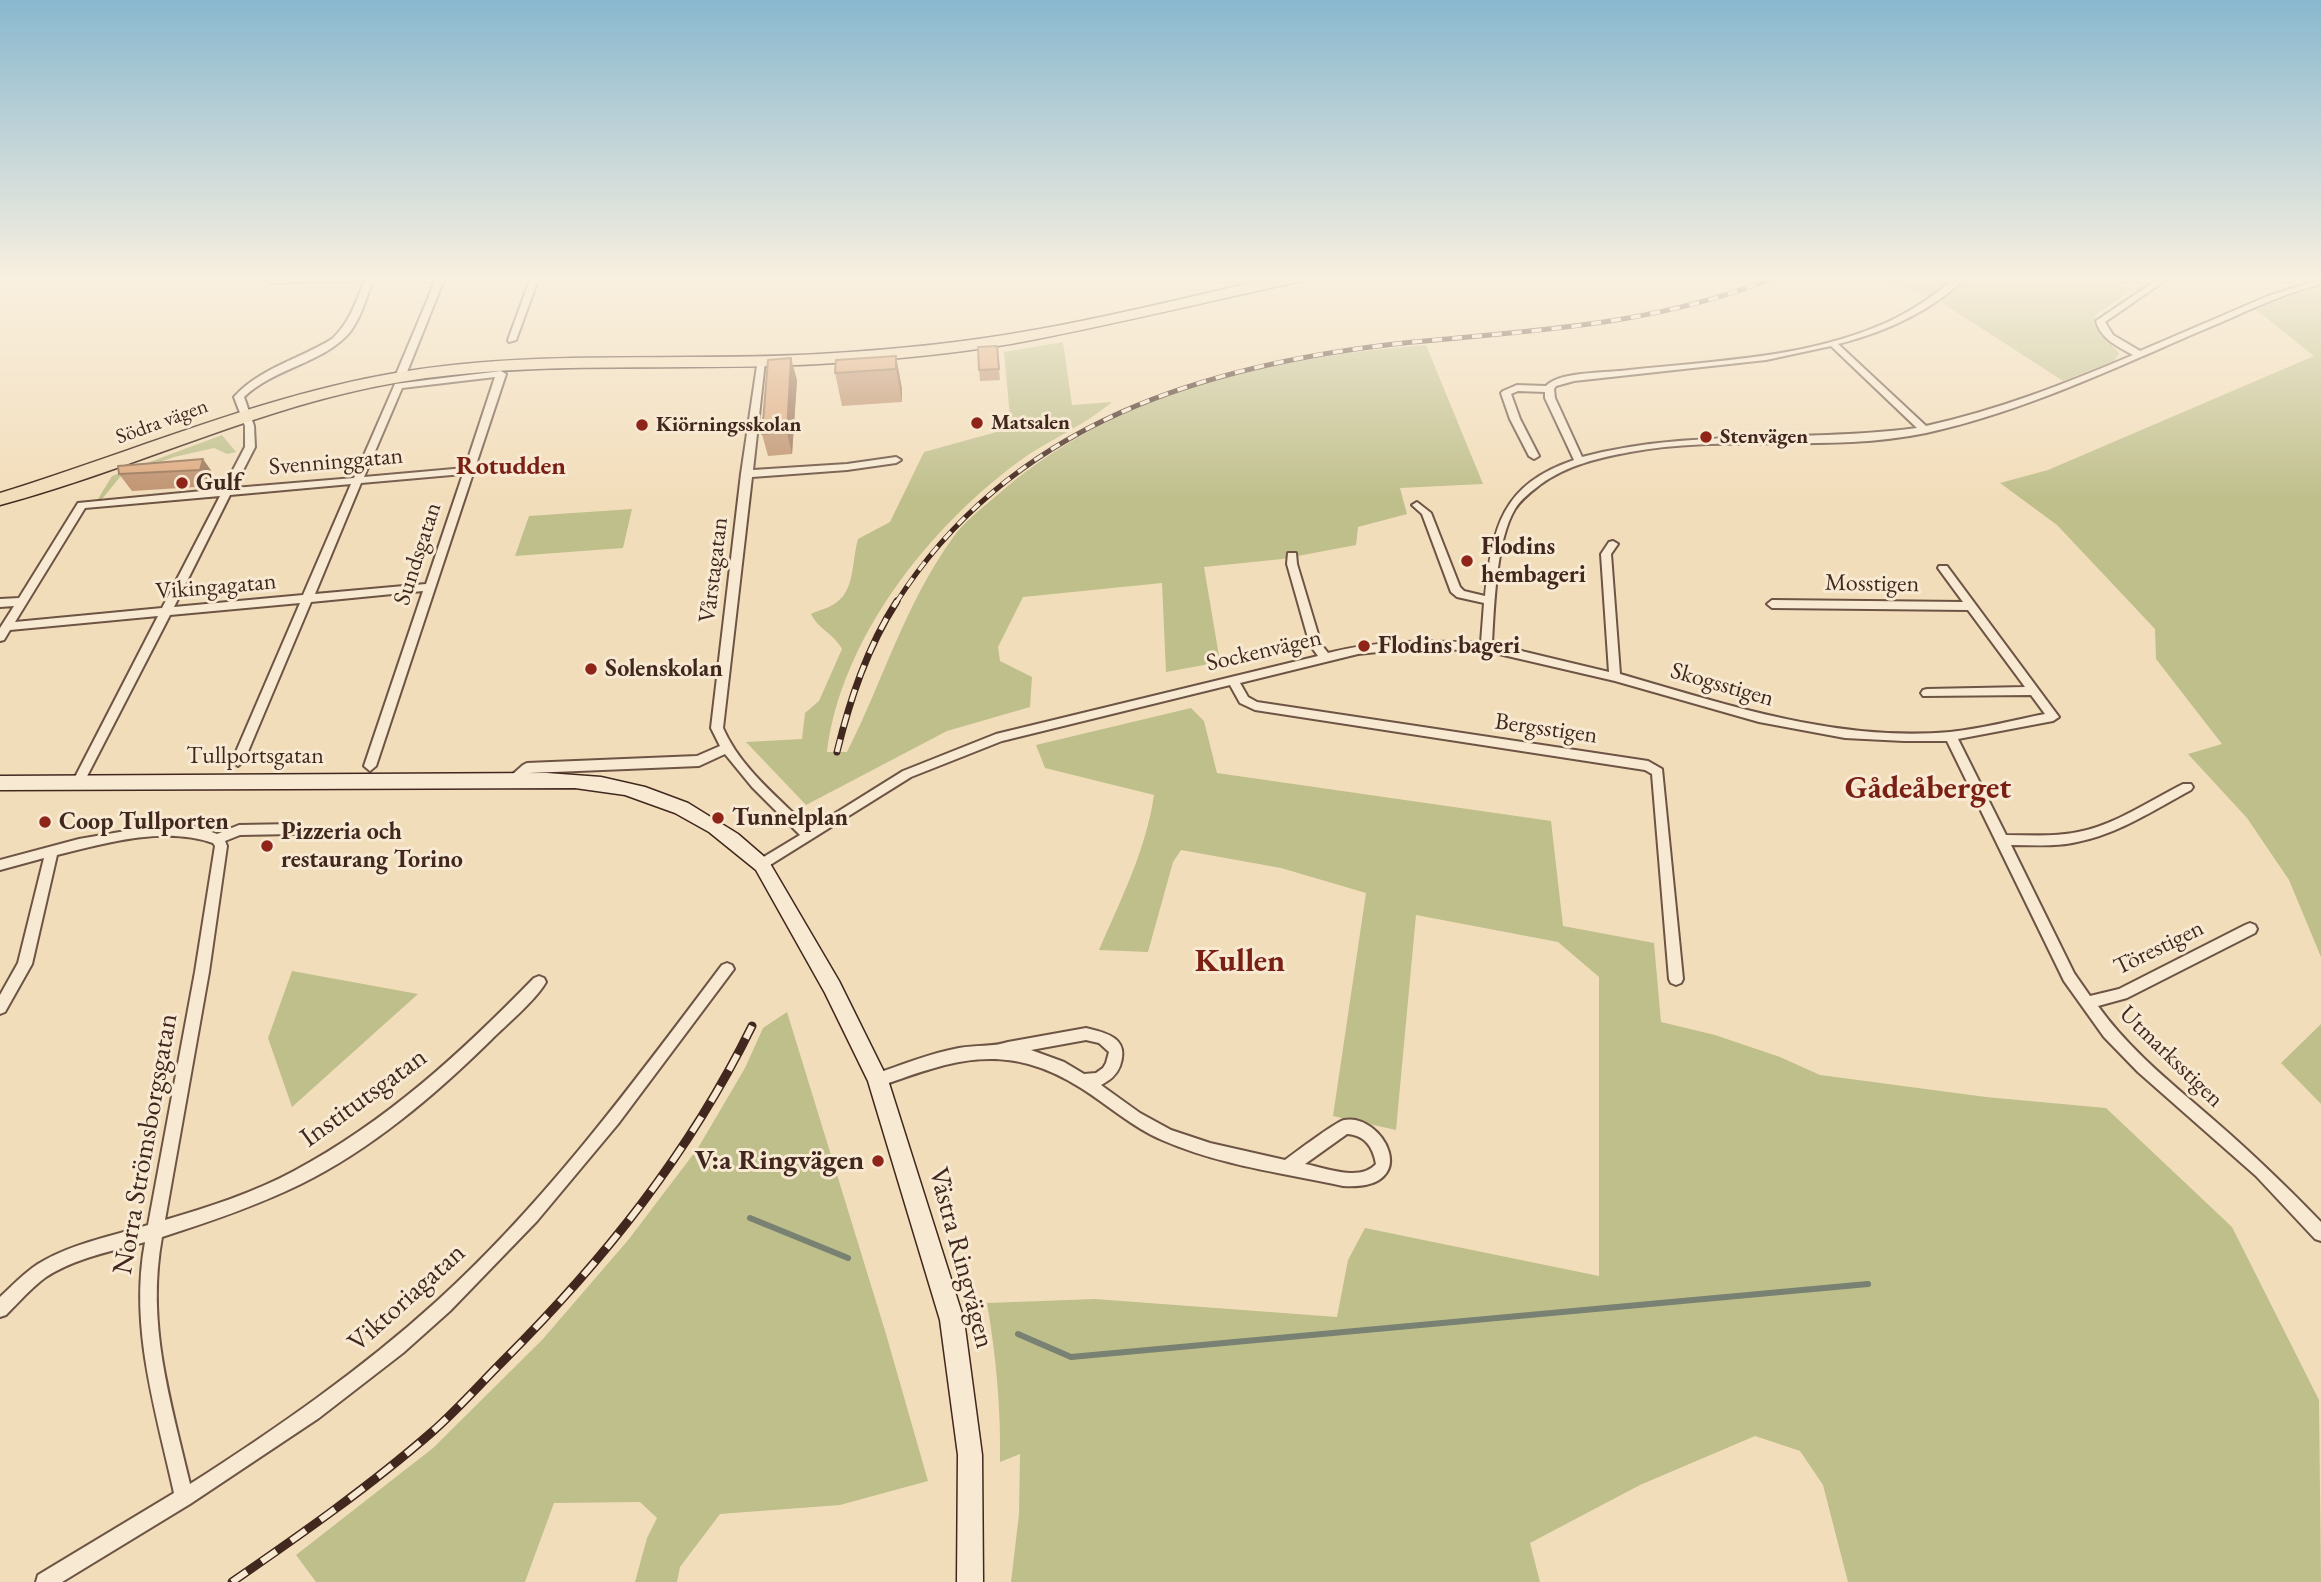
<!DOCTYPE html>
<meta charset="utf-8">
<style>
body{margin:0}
canvas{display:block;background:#f2ddba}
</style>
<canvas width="2321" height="1582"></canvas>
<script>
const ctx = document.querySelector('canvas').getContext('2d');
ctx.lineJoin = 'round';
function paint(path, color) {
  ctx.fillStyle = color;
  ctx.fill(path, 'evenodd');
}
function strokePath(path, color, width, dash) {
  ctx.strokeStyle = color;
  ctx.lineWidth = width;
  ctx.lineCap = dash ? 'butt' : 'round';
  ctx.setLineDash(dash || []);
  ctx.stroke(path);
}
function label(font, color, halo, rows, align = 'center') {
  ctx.font = font + ' "EB Garamond",serif';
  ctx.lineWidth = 6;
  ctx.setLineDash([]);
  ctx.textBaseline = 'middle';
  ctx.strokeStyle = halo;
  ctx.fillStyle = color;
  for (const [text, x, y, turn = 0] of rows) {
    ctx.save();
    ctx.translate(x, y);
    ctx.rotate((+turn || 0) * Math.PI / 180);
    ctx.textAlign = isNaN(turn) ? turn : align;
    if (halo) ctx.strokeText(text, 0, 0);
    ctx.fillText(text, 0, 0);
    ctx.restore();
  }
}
paint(new Path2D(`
 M1882,277H1954L1932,297Z
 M1968,277H2092L2132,290L2097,314L2093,323L2119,353L2114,361L2063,381L1941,302Z
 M2321,285V957L2289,880L2247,818L2188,754L2222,744L2156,659L2155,629L2057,525L2000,483L2048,470L2314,356L2255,309Z
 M1063,342L1072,405L1112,402C1084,426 1048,440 1018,462C929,528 841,638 827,752H847C883,681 905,604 952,539C965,520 985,506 1002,491C1120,390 1275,357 1426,345L1483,484L1400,488L1407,514L1358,527L1356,545L1282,559L1204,567L1220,662L1166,672L1162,583L1023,597L998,647L1000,661L1032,677L1030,707L947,731L806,805L746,742L802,739L805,713L819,701L842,649C834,634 818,629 811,614C819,610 830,608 837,602C855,589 852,559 858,539L890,522L924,452L1011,428L1004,352Z
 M222,435L236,452L227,454L214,448L174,457L120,477L102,499H98L112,476Z
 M632,509L623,548L515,556L529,516Z
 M1191,708L1204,721L1217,773L1551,821L1563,926L1654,943L1661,1022L1715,1035L1780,1057L1820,1075L1986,1097L2106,1108L2232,1227L2319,1400L2321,1582H1848L1823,1485L1800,1451L1755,1436L1640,1485L1530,1543L1540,1582H1011L1019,1514L1020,1454L1000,1462C1001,1408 996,1356 987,1303L1095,1299L1337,1317L1348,1260L1365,1228L1599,1276V977L1558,942L1416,915L1396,1130L1333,1116L1366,893L1281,868L1181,850L1173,862L1148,952L1099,950C1121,899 1146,850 1154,795L1045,768L1036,745Z
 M292,971L418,994L292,1107L268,1038Z
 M787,1012L886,1334L928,1481L840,1505L720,1514L680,1567L677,1582H635L647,1538L657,1518L640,1502L554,1503L525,1582H316L296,1555L433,1448L542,1340L629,1239L698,1148L745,1068L763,1028Z
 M2321,1024V1104L2281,1063Z`), '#bfbf8c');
strokePath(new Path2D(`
 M750,1218L848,1258
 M1018,1334L1071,1357L1868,1284`), '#788172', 6);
const street = new Path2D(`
 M260,277H374C367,295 362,316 350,332C324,363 274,368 244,397L254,426L255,447L234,488L354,478L395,384L501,371L506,374L376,766L370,771L364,766L423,591L311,602L244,761L238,766L232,761L300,603L170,615L83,784H75L73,781L158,616L10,630L4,640L0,641V628L14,606L0,607V599L19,598L78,503L223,489L245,447V426L234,397C260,368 300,359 332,339C350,322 356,302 365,280L271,283ZM495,377L465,468L364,477L402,388ZM463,474L426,584L315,594L361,483ZM351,484L303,595L174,607L230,495ZM220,496L162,608L15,622L85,508Z
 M437,277H445L405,377L403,379H397L395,377Z
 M531,277H539L516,340L509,342L508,340Z
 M1957,277H1966C1932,311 1885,332 1838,344L1926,426C1998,410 2065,384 2133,355C2117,346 2101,339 2096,321L2161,277H2170L2105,322L2113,335L2140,351L2268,296L2321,279V284C2280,294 2242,314 2203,330C2112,369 2022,412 1926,433C1830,453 1727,434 1630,452C1598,458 1568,465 1541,484C1532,491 1521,499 1515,509C1496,540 1494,608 1492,644L1609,672L1601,554L1609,542L1613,541L1618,544L1611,554L1620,674C1728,705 1837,742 1950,732C1981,729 2014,720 2045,714L2031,695L1923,696L1921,693L1923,690L1927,689L2025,687L1968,610L1772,608L1767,604L1772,600L1963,602L1938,568L1939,566H1947L2059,717L2053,721L1958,739L2006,835C2030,835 2054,837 2078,832C2115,825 2149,801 2183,784H2191L2193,787L2191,790C2154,810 2118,834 2077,842C2055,847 2033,845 2011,845L2074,973L2090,996L2119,989L2245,925L2250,923L2255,925L2257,929L2255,933L2127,998L2098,1006C2130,1051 2175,1086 2216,1122C2253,1154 2287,1187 2321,1222V1241L2315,1239L2256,1176L2138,1072L2104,1037L2064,981L1947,741H1904L1845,738L1759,722L1615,681L1486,651L1417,648L1358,654L1240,683L1248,697L1257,702L1648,761L1662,769L1683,979L1681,983L1676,985L1671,983L1669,979L1652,774L1645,770L1255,710L1240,703L1230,685L1002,741L911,777L762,870L757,869L756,865L757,861L800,835L752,787L725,754L699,766L530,773L515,784H507L505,781L523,765L527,763L697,756L720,746L711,728L741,474L758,359L765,361L753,470L847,464L896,457L901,460L896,463L847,470L752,477L723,728C741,769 779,798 810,829L903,771L996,734L1318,656L1310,645L1287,564L1288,553H1296L1297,564L1321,644L1328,653C1382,640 1425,640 1481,643L1484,603L1457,597L1451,592L1422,514L1412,505L1417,502L1431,513L1460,587L1464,591L1485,596C1493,527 1501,485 1574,460L1545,398V392L1518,391L1511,394L1520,419L1539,456L1534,459L1529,456L1510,419L1501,393L1503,391L1517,385L1546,386C1559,371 1610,373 1629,370C1715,361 1810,358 1890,321C1915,309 1936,294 1957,277ZM1831,346L1917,428C1805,443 1692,428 1582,457L1555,398L1554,389L1556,386L1574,381L1766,360Z
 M294,824L298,825L300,829L298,833L294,834L240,835L225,841L227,846L209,972L165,1220C209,1207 253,1193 294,1171C386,1122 462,1052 534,978L539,976L544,978L546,982C536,1000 506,1025 491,1040C435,1095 372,1149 301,1184C256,1206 209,1222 162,1237C146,1324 170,1399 190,1484C276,1429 361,1370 437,1301C546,1202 634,1082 722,965L727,963L732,965L734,969L618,1124L537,1221L450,1311L403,1353L319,1418L190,1504L62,1582H36L38,1575L174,1493C156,1411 129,1327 145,1242C113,1251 75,1258 46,1277C31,1288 19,1302 6,1315L0,1317V1297C12,1286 24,1273 38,1264C70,1244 112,1236 148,1225L195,972L215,846L213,843C164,826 106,843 57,855L32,964L5,1012L0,1014V995L18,963L44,858L0,870V860L79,839L143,828L172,826L198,827L217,834L239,825Z
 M1086,1028C1107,1033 1130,1038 1120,1066C1116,1076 1110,1080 1101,1085L1140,1113L1171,1130L1210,1143L1285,1160C1296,1152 1334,1123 1344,1120C1383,1112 1425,1191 1343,1186C1282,1173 1219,1165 1162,1140C1132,1127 1108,1105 1081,1088C1006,1041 955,1059 878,1087L873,1085L871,1080L873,1075L878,1073C904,1064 931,1053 959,1048C975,1045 994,1047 1008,1042ZM1086,1040L1099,1043L1109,1052L1106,1063L1103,1068L1096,1073L1084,1074L1064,1062L1031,1050ZM1347,1134C1365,1135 1373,1147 1376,1164C1360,1182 1326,1168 1305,1164Z`);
const secondary = new Path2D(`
 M547,773L601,777L645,787L688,803L738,834L768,860L839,981L888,1080L964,1320L982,1455L983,1582H957L958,1455L940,1320L868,1081L825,993L756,870L709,832L675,813L625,795L575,788L0,790V776Z`);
const highway = new Path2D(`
 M1277,277H1305L1297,282C1210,301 1124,322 1037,339C968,353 889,360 819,364C679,372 539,359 400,382C262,405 135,469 0,505V493C133,452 263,395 401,372C539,349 680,362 819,354C890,350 963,343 1034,330C1115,316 1196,295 1277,277Z`);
strokePath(street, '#6d5445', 4);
strokePath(secondary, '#41271e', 3);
strokePath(highway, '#41271e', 3);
paint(street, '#f7e9d2');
paint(secondary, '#f7e9d2');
paint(highway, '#f2ddba');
const railFar2 = new Path2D(`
 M896,603C1012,421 1209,363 1413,342C1537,330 1658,325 1775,277`);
const railFar1 = new Path2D(`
 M837,752C850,699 867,648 897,601`);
const rail = new Path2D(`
 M232,1582C300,1535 369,1487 432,1432C457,1410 479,1385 503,1361C603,1261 689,1154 752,1026`);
strokePath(railFar2, '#41271e', 5);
strokePath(railFar1, '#41271e', 7);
strokePath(rail, '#41271e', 9);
strokePath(railFar2, '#f7e9d2', 3.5, [10]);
strokePath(railFar1, '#f7e9d2', 4.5, [13]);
strokePath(rail, '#f7e9d2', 6, [18]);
paint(new Path2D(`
 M997,346L1000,380L980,381L979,370Z
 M896,356L902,389V402L842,406L835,373Z
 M797,380L792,454L768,456L762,434Z
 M203,459L214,475L212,486L132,491L119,474Z`), '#bf9370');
paint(new Path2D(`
 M896,356L902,389V402L896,369Z
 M791,358L797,380L792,454L787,432Z
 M203,459L214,475L212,486L200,470Z`), '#9b785b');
const building = new Path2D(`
 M997,346L999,369L979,370L978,347Z
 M896,356V369L835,373L836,360Z
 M791,358L787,432L762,434L768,360Z
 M203,459L200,470L119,474L118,466Z`);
paint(building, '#deab82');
strokePath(building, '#9b785b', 2);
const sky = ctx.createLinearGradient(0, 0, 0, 498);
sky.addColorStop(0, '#89b8cf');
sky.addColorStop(0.56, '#f9f0e0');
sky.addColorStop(1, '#f9f0e000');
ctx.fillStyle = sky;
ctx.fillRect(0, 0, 2321, 498);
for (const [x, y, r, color] of [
 [977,423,7,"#8f2418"],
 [642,425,7,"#8f2418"],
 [1706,437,7,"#8f2418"],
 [182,483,7,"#8f2418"],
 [1467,561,7,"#8f2418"],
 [1364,646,7,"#8f2418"],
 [591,669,7,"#8f2418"],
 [718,818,7,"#8f2418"],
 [45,822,7,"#8f2418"],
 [267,846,7,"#8f2418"],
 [878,1161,7,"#8f2418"]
]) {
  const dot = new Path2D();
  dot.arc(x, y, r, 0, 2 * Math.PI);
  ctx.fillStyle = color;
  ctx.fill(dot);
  strokePath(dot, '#f7e9d2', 2.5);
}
label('21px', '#41271e', '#f7e9d2', [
 ["Södra vägen",162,422,-20]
]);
label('bold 21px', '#41271e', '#f7e9d2', [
 ["Matsalen",991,423],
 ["Kiörningsskolan",656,425],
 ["Stenvägen",1720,437]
], 'left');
label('24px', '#41271e', '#f7e9d2', [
 ["Svenninggatan",336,462,-5],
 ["Sundsgatan",418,554,-72],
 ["Vårstagatan",714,570,-83],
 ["Mosstigen",1872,584,1],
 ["Vikingagatan",216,587,-5],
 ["Sockenvägen",1264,651,-13],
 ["Skogsstigen",1722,685,16],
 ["Bergsstigen",1546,729,8],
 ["Tullportsgatan",255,756],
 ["Törestigen",2159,948,-26],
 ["Utmarksstigen",2171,1057,44]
]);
label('bold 24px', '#41271e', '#f7e9d2', [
 ["Gulf",196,483],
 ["Flodins",1481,547],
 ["hembageri",1481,575],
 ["Flodins bageri",1378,646],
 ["Solenskolan",605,669],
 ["Tunnelplan",732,818],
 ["Coop Tullporten",59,822],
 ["Pizzeria och",281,832],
 ["restaurang Torino",281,860]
], 'left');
label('bold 26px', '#7a1f14', '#f7e9d2', [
 ["Rotudden",511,467]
]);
label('28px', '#41271e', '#f7e9d2', [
 ["Institutsgatan",364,1098,-36],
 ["Norra Strömsborgsgatan",146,1144,-80],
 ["Västra Ringvägen",961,1258,75],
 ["Viktoriagatan",407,1298,-42]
]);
label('bold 28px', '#41271e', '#f7e9d2', [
 ["V:a Ringvägen",864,1161]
], 'right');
label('bold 32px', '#7a1f14', '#f7e9d2', [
 ["Gådeåberget",1928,789],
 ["Kullen",1240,962]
]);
</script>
